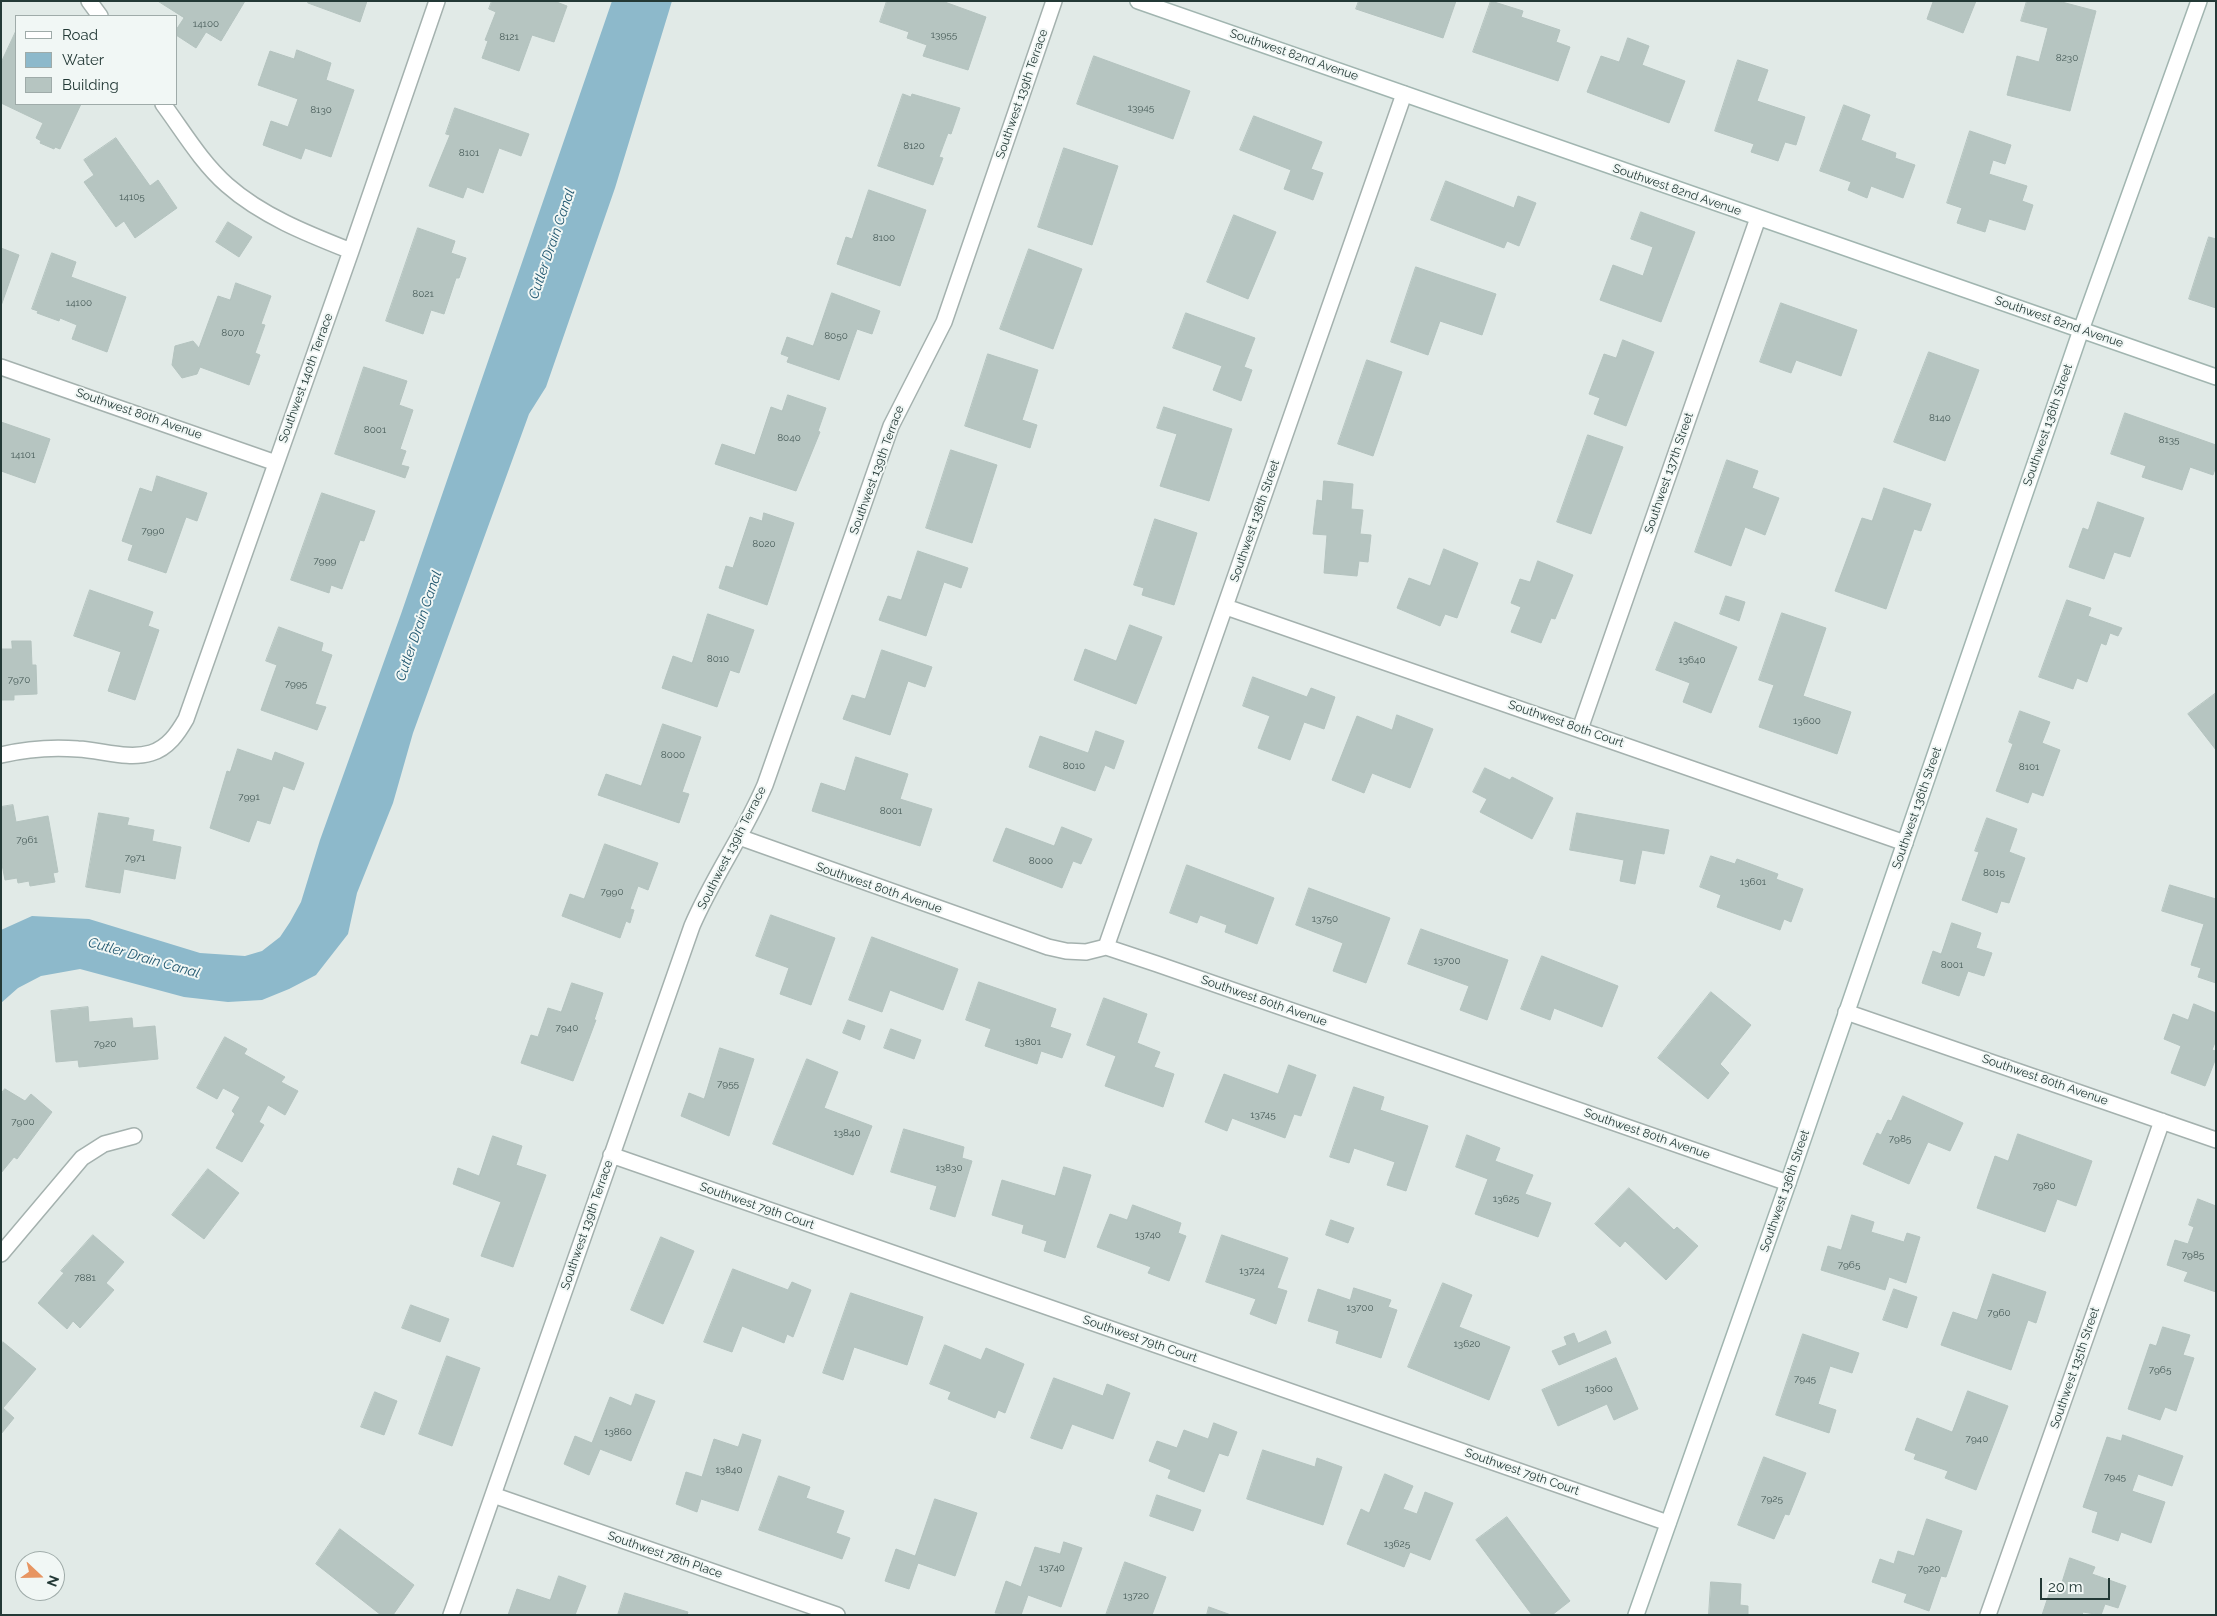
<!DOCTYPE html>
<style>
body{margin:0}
#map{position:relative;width:2217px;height:1616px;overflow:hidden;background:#e1eae7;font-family:Raleway,sans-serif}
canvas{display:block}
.frame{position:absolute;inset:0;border:2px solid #233936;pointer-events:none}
.legend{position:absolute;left:15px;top:15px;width:162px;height:90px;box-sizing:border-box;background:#f1f7f5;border:1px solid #9faba9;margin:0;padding:6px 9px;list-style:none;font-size:15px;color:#233936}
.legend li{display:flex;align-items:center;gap:10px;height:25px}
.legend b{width:25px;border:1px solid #9faba9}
.north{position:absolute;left:15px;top:1551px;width:50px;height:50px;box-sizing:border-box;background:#f1f7f5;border:1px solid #9faba9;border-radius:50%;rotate:111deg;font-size:14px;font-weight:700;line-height:20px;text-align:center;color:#233936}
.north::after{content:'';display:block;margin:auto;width:18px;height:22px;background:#e79562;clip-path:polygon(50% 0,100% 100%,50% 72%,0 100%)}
.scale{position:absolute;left:2040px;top:1578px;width:70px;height:22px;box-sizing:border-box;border:2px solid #233936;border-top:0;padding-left:6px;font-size:15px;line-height:18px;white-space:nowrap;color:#233936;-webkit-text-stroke:4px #f1f7f5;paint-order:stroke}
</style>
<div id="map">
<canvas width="2217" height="1616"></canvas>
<div class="frame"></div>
<ul class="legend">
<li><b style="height:6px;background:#fff"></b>Road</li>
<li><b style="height:14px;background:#8db9cb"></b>Water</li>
<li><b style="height:14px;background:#b6c5c1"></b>Building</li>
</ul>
<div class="north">N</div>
<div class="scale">20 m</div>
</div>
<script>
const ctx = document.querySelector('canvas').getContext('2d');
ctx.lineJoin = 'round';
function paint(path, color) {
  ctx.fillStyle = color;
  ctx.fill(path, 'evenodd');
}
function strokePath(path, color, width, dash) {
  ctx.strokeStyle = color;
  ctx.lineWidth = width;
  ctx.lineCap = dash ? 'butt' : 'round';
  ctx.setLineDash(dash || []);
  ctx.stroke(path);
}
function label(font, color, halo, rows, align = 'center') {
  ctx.font = font + ' Raleway,sans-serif';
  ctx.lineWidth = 4;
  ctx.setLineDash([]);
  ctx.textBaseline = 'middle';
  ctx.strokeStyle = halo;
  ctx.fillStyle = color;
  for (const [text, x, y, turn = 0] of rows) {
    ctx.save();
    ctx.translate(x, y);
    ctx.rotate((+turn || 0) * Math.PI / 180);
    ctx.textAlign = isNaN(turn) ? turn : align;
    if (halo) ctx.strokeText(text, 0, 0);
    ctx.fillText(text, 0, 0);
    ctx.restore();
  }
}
paint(new Path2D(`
 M612,1H672L615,188L546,387L529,414L413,733L393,803L357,893L348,934L316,975L289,989L262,1000L228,1002L184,997L80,969L41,976L18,988L1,1003V930L32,916L89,919L200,953L245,956L262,951L280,937L290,922L301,902L320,840L401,614Z`), '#8db9cb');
const building = new Path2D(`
 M158,1H245L221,41L206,32L196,48L176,35V30L184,18Z
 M309,1H367L360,22L308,3Z
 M492,1H554L567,6L554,42L532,35L519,71L482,58L488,41L485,40L496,12L489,9Z
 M887,1H942L986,17L968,70L923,56L927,45L907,38L909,32L880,22Z
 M1359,1H1456L1443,38L1356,9Z
 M1491,1L1523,11L1521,17L1560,30L1556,42L1570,47L1558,81L1473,52Z
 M1930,1H1976L1963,33L1927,19L1933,2Z
 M2027,1H2058L2096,11L2070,111L2007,95L2017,56L2039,62L2048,28L2021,21Z
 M16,31V104H81L60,149L55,147L54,149L40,143L41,141L36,138L43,123L1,103V63Z
 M1628,38L1649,46L1642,65L1685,81L1669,123L1587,92L1601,56L1619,62Z
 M297,50L331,63L326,80L354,90L331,157L305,148L301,159L263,145L271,121L288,127L298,99L258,85L270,51L294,59Z
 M1094,56L1190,91L1173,139L1077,104Z
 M1738,60L1768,70L1757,101L1805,117L1796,145L1785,142L1778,161L1751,152L1754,144L1715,131Z
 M903,94L911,97L912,94L960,108L951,134L948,133L939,157L943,158L933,185L878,166Z
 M1844,105L1870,115L1861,140L1896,153L1895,158L1915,165L1903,198L1871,186L1867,198L1848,190L1851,182L1820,171Z
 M455,108L529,134L521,156L499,148L483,193L467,187L463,198L429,186L450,135L446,134Z
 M1254,116L1322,142L1311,169L1323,173L1313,200L1284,189L1291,170L1240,150Z
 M1970,131L2011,145L2005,164L1993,160L1989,174L2027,186L2022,201L2033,205L2025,230L1989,219L1985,232L1957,223L1962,208L1947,203Z
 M116,138L150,186L158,180L177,208L135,238L124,221L116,227L84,182L94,175L84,160Z
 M1064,148L1118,166L1092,245L1038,227Z
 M1446,181L1514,208L1518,196L1536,203L1519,246L1507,241L1504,248L1431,220Z
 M869,190L926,210L900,286L837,264L846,237L852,239Z
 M1641,212L1695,232L1661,322L1600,300L1613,265L1643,276L1653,247L1631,239Z
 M1234,215L1276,232L1248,299L1207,282Z
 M228,222L252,237L239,257L216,242Z
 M418,228L455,241L451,253L466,258L459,278H456L444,314L431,310L423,334L386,321Z
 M2209,237L2216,239V308L2189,299Z
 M1,248L19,255L1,306Z
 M1029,249L1082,269L1053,349L1000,329Z
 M52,253L76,262L71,277L126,297L107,352L72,339L77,325L60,318L59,321L37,313L38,311L32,309Z
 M1416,267L1496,294L1482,335L1440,321L1428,355L1391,342Z
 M236,283L271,296L261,324L265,325L255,353L260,355L249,385L200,367L197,374L182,378L172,365L175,346L193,341L199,348L218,296L230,300Z
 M832,293L880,311L872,334L857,329L839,380L787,362L789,357L781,354L787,337L813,346Z
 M1781,303L1857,330L1841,376L1796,360L1791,373L1760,362Z
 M1186,313L1255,338L1244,367L1252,370L1241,401L1213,390L1222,366L1173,348Z
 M1623,340L1654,352L1626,426L1594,414L1600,398L1589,394L1604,354L1616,358Z
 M1929,352L1979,370L1945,461L1894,442Z
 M988,354L1038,370L1022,420L1037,425L1030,448L965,426Z
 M1367,360L1402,372L1373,456L1338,444Z
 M364,367L407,381L399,405L413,410L400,449L406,451L401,465L409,467L405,478L335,454Z
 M788,395L826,408L818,431L820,432L796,491L715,464L722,444L755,455L771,407L782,411Z
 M1164,407L1232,429L1209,501L1160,486L1177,434L1157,428Z
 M2125,413L2216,445V466L2213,475L2190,467L2182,490L2142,477L2146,466L2111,454Z
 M1,422L50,439L35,483L1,471Z
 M1588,435L1623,447L1591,534L1557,522Z
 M951,450L997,465L972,543L926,528Z
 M1727,460L1758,471L1752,488L1779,498L1765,535L1745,527L1731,566L1695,552Z
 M157,476L207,493L197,521L186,517L166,573L128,560L133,545L122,541L140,488L152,492Z
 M1324,481L1353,484L1351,509L1363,510L1360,534L1371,535L1368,562L1359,561L1357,576L1324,573L1327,535L1313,534L1317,500L1322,501Z
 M1884,488L1931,504L1921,531L1914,529L1886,609L1835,591L1862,518L1872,521Z
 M322,493L375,511L364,541L360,540L342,589L331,585L329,593L291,580Z
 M2098,502L2144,518L2130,557L2114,552L2104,579L2069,567L2083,528L2088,530Z
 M764,513L794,523L767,605L719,588L726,566L733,568L750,517L762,521Z
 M1155,519L1197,533L1174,605L1142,595L1144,588L1134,585Z
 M1444,549L1478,563L1457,618L1445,614L1440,626L1397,608L1409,578L1430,586Z
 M918,551L968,568L961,588L944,582L926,636L879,620L888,596L901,600Z
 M1538,561L1573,575L1555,619L1551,618L1541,643L1511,632L1521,607L1511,603L1520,579L1530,582Z
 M90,590L153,612L148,626L159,630L135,700L108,691L121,652L74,636Z
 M1726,596L1745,602L1739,621L1720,614Z
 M2067,600L2091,608L2088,616L2122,628L2118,636L2110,633L2106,645L2101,643L2087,682L2077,678L2073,689L2039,677Z
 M1782,613L1826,628L1803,696L1851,712L1837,754L1759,727L1774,685L1759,680Z
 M708,614L754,630L739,673L730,670L717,707L662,688L673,656L692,663Z
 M1675,622L1737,647L1711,713L1683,702L1690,683L1656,670Z
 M1130,625L1162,637L1136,704L1074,680L1085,649L1116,661Z
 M279,627L323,643L321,651L332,655L315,704L326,707L317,730L261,710L277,665L266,661Z
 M12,641H31L32,665H36L37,694L14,695V700H1V649H12Z
 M882,650L932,667L925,687L908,681L890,735L843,719L852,695L865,699Z
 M1253,677L1307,697L1311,688L1335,697L1324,729L1304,722L1290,760L1258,748L1270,716L1243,706Z
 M2216,693V750L2188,714Z
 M2020,711L2050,722L2042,743L2060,750L2043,796L2032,792L2028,803L1996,791L2013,744L2009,742Z
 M1397,715L1433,729L1410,788L1372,773L1364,793L1332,780L1357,716L1392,730Z
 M663,724L701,737L682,792L689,794L679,823L598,795L606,774L641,786Z
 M1096,731L1124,741L1114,769L1105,765L1095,791L1029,767L1040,736L1088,753Z
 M238,749L272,761L275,752L304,763L294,790L283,786L270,824L257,820L249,842L210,828L227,771L230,772Z
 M856,757L908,774L900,799L932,809L920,846L812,811L821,783L845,791Z
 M1485,768L1510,780L1512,777L1553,798L1532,839L1480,812L1487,799L1473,792Z
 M13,805L16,822L48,816L58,872L53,873L55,882L30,886L29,881L18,883L17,878L5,880L1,859V807Z
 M99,813L129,818L127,825L154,830L152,841L181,847L175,879L124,869L120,893L86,887Z
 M1577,813L1669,830L1664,854L1642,850L1635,884L1620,881L1624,860L1570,850Z
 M1987,818L2017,829L2009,852L2025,858L2009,903L2001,901L1997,913L1962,900L1979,852L1975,851Z
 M1062,827L1092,839L1081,864L1073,861L1062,888L993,861L1006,828L1054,846Z
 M605,844L658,863L648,890L638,886L630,909L634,910L630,923L626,921L620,938L562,916L570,894L584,899Z
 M1711,856L1735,864L1737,859L1778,874L1776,879L1803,889L1791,922L1784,919L1780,930L1717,907L1721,895L1700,887Z
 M1187,865L1274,898L1257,944L1225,932L1227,925L1200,915L1197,923L1170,913Z
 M2170,885L2216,899V983L2198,977L2201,968L2191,965L2204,924L2162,911Z
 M1309,888L1390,918L1366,983L1333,971L1343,943L1296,925Z
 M771,915L835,938L811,1005L780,994L789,968L756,956Z
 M1952,923L1981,933L1976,948L1992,953L1984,976L1968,971L1959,996L1922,983L1933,951L1941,954Z
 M1421,929L1508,960L1487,1020L1460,1010L1469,986L1408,964Z
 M872,937L958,969L943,1010L890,990L882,1012L849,1000Z
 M1542,956L1618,986L1602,1027L1554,1008L1550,1020L1521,1009Z
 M979,982L1056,1009L1050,1027L1071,1034L1062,1058L1041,1051L1037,1064L985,1046L991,1029L966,1020Z
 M572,983L603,993L594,1020H596L573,1081L521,1063L531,1035L538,1037L548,1008L561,1012Z
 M1711,992L1751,1025L1720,1064L1729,1073L1708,1099L1658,1058Z
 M1104,998L1147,1014L1137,1043L1160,1052L1154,1067L1174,1074L1163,1107L1105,1086L1116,1056L1087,1045Z
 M2194,1004L2216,1013V1040L2212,1050L2216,1051V1058L2205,1086L2171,1073L2181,1046L2164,1039L2173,1014L2188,1020Z
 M88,1007L89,1022L132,1018L133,1028L155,1026L158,1059L79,1067L78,1060L56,1062L51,1011Z
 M848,1020L865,1026L860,1040L843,1033Z
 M891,1029L921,1040L914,1059L884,1048Z
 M225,1037L247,1049L244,1054L285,1077L281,1082L298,1091L285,1115L268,1105L259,1122L264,1125L242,1162L216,1148L235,1114L232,1111L240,1097L223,1088L217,1099L197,1088Z
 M720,1048L754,1059L729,1136L681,1116L689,1093L704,1099Z
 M807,1059L838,1072L824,1108L872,1126L853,1175L773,1144Z
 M1289,1065L1316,1075L1301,1116L1294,1114L1285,1138L1232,1118L1227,1131L1205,1122L1224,1074L1278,1094Z
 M1354,1087L1384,1097L1380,1110L1428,1126L1406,1191L1387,1185L1395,1162L1354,1148L1349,1163L1330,1157Z
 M5,1089L25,1101L31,1094L52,1112L17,1159L14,1157L1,1173V1094Z
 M1903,1096L1963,1123L1950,1151L1928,1142L1909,1184L1863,1164L1877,1133L1881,1135L1888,1120L1891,1121Z
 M904,1129L964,1147L962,1158L972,1161L955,1217L930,1209L937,1186L891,1172Z
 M2018,1134L2092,1161L2076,1206L2057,1199L2045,1232L1977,1208L1995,1156L2008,1161Z
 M1467,1135L1500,1148L1495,1161L1533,1175L1525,1194L1551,1203L1538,1237L1475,1214L1488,1179L1456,1167Z
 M493,1136L522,1146L516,1165L546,1175L513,1267L481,1256L501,1202L453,1184L458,1168L479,1176Z
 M1064,1167L1091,1175L1065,1258L1044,1251L1047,1241L1022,1233L1024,1225L992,1215L1002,1180L1055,1196Z
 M208,1169L239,1193L204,1239L172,1215Z
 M1629,1188L1674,1230L1677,1227L1698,1246L1666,1280L1625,1241L1620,1247L1595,1224Z
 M2198,1199L2216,1206V1292L2184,1281L2188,1272L2167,1265L2175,1240L2188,1244L2194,1227L2189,1225Z
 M1133,1205L1181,1223L1178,1233L1186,1236L1169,1281L1148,1273L1151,1267L1097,1247L1110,1214L1127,1220Z
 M1852,1215L1874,1222L1871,1232L1904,1242L1907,1233L1920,1237L1906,1283L1889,1277L1885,1290L1821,1270L1828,1246L1841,1250Z
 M1331,1220L1354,1228L1348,1243L1326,1235Z
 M93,1235L124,1262L106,1283L114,1290L80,1328L73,1321L67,1329L38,1303L64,1273L61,1271Z
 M1222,1235L1288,1258L1277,1288L1287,1291L1276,1324L1250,1314L1256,1299L1206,1282Z
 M661,1237L694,1251L663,1324L631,1310Z
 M733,1269L788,1290L792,1282L811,1290L793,1337L787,1334L784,1343L742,1326L732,1352L704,1342Z
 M1993,1274L2046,1292L2036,1323L2028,1320L2011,1370L1941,1345L1953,1312L1977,1320Z
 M1443,1283L1472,1295L1459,1327L1510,1347L1489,1400L1408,1367Z
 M1354,1288L1391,1300L1388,1307L1397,1310L1381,1358L1336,1343L1339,1331L1308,1321L1318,1289L1350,1300Z
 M1894,1289L1917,1297L1907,1328L1883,1320Z
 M851,1293L923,1317L907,1365L854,1347L843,1380L823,1373Z
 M411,1305L449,1319L440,1342L402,1328Z
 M2163,1327L2190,1335L2183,1355L2194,1358L2176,1411L2165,1407L2160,1420L2128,1409L2150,1344L2156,1346Z
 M1606,1331L1611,1343L1559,1365L1552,1351L1567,1345L1564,1337L1574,1333L1578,1343Z
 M1803,1334L1859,1353L1852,1373L1830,1366L1818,1404L1836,1410L1829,1433L1776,1415Z
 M3,1342L36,1369L3,1408L14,1418L1,1434V1344Z
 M945,1345L981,1360L986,1348L1024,1364L1005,1413L998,1410L995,1418L948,1399L951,1392L930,1384Z
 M447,1356L480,1368L452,1446L419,1434Z
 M1616,1358L1638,1409L1614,1420L1607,1404L1558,1426L1542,1390Z
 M1054,1378L1103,1396L1107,1384L1130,1393L1113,1439L1072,1424L1062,1449L1031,1438Z
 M1968,1391L2008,1406L1976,1490L1945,1478L1948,1471L1914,1459L1916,1454L1905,1450L1917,1418L1952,1432Z
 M375,1392L397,1401L384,1435L361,1427Z
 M636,1394L655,1401L631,1461L600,1449L589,1475L564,1464L575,1436L592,1443L610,1397L631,1406Z
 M1214,1423L1237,1432L1228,1456L1219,1453L1204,1492L1168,1478L1171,1470L1149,1461L1157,1441L1177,1448L1184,1430L1208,1439Z
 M743,1434L761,1440L738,1511L701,1499L697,1512L676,1504L686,1472L702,1477L714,1439L738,1447Z
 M2123,1435L2183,1456L2172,1486L2138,1474L2132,1491L2165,1502L2151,1543L2121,1532L2118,1541L2092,1532L2098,1512L2083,1507L2107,1437L2121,1441Z
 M1263,1450L1315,1467L1317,1458L1342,1467L1323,1525L1247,1499Z
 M1764,1457L1806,1473L1789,1515L1785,1514L1774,1539L1738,1525Z
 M1385,1474L1413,1486L1403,1509L1417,1514L1425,1492L1453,1503L1430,1560L1410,1552L1404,1567L1347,1544L1361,1509L1369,1513Z
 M779,1476L810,1487L806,1498L844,1511L836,1533L850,1538L842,1559L759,1530Z
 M1157,1495L1201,1510L1193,1531L1150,1516Z
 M935,1499L977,1513L955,1576L918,1563L909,1589L885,1581L896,1549L915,1556Z
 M1507,1517L1570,1601L1552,1615H1532L1476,1540Z
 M1927,1519L1962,1531L1946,1577L1941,1576L1929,1611L1904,1602L1907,1594L1872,1582L1880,1559L1894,1564L1898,1551L1914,1556Z
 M340,1529L414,1585L393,1615H381L316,1564Z
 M1064,1542L1082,1548L1061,1607L1028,1595L1021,1615L995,1613L1006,1581L1021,1587L1035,1547L1060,1554Z
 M2070,1558L2095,1567L2092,1574L2126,1586L2118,1608L2105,1604L2101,1615L2083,1612L2082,1615H2042L2050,1591L2058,1594Z
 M1125,1562L1166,1577L1152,1615H1106Z
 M559,1576L586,1586L575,1615H508L517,1589L550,1600Z
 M1711,1582L1741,1584L1740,1605L1748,1606V1615H1709Z
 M625,1593L688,1612L687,1615H618Z
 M1209,1607L1231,1615H1207Z`);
paint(building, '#b6c5c1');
strokePath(building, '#b4c3bf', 1);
const street = new Path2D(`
 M89,1L100,16
 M163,104C183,131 201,162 227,185C262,216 308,234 351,251
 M1,367L276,463
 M1226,607L1905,843
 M1580,729L1758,218
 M1,755C26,749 53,747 78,749C101,750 128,760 151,753C168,748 178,733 186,719L351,251L437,1
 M739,837L1048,947L1066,951L1086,952L1106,947L1157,964L1788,1183
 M1106,947L1404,94
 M1846,1012L2216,1140
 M611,1155L1668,1523
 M1,1254L82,1158L104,1144L134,1136
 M493,1495L837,1615
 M451,1615L692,926C713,877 744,834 765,785L891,426L944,322L1054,1
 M1988,1615L2162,1121`);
const secondary = new Path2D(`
 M1138,1L2216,377
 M1636,1615L1788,1183L2081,330L2199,1`);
strokePath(street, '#a4b1ae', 18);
strokePath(secondary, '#a1b5b0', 18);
strokePath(street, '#fff', 15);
strokePath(secondary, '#fff', 15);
label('10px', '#485c59', null, [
 ["14100",206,24],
 ["13955",944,35],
 ["8121",509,37],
 ["8230",2067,58],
 ["13945",1141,108],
 ["8130",321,110],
 ["8120",914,146],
 ["8101",469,153],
 ["14105",132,197],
 ["8100",884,238],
 ["8021",423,294],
 ["14100",79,303],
 ["8070",233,333],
 ["8050",836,336],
 ["8140",1940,418],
 ["8001",375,430],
 ["8040",789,438],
 ["8135",2169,440],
 ["14101",23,455],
 ["7990",153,531],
 ["8020",764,544],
 ["7999",325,561],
 ["8010",718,659],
 ["13640",1692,660],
 ["7970",19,680],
 ["7995",296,684],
 ["13600",1807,721],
 ["8000",673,755],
 ["8010",1074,766],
 ["8101",2029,767],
 ["7991",249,797],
 ["8001",891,811],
 ["7961",27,840],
 ["7971",135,858],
 ["8000",1041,861],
 ["8015",1994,873],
 ["13601",1753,882],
 ["7990",612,892],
 ["13750",1325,919],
 ["13700",1447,961],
 ["8001",1952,965],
 ["7940",567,1028],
 ["13801",1028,1042],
 ["7920",105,1044],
 ["7955",728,1084],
 ["13745",1263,1115],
 ["7900",23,1122],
 ["13840",847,1133],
 ["7985",1900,1139],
 ["13830",949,1168],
 ["7980",2044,1186],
 ["13625",1506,1199],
 ["13740",1148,1235],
 ["7985",2193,1255],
 ["7965",1849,1265],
 ["13724",1252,1271],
 ["7881",85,1278],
 ["13700",1360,1308],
 ["7960",1999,1313],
 ["13620",1467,1344],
 ["7965",2160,1370],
 ["7945",1805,1379],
 ["13600",1599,1389],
 ["13860",618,1432],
 ["7940",1977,1439],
 ["13840",729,1470],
 ["7945",2115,1477],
 ["7925",1772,1499],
 ["13625",1397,1544],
 ["13740",1052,1568],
 ["7920",1929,1569],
 ["13720",1136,1596]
]);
label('12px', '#233936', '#f1f7f5', [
 ["Southwest 82nd Avenue",1294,55,19],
 ["Southwest 139th Terrace",1022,94,-71],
 ["Southwest 82nd Avenue",1677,190,19],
 ["Southwest 82nd Avenue",2059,322,19],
 ["Southwest 140th Terrace",306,378,-70],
 ["Southwest 80th Avenue",139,414,19],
 ["Southwest 136th Street",2048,425,-71],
 ["Southwest 139th Terrace",877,470,-70],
 ["Southwest 137th Street",1669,473,-71],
 ["Southwest 138th Street",1255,521,-71],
 ["Southwest 80th Court",1566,724,19],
 ["Southwest 136th Street",1917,808,-71],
 ["Southwest 139th Terrace",732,848,-63],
 ["Southwest 80th Avenue",879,888,19],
 ["Southwest 80th Avenue",1264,1001,19],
 ["Southwest 80th Avenue",2045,1080,19],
 ["Southwest 80th Avenue",1647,1134,19],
 ["Southwest 136th Street",1785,1191,-71],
 ["Southwest 79th Court",757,1206,19],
 ["Southwest 139th Terrace",587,1225,-71],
 ["Southwest 79th Court",1140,1339,19],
 ["Southwest 135th Street",2075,1368,-71],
 ["Southwest 79th Court",1522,1472,19],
 ["Southwest 78th Place",665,1555,19]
]);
label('italic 14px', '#225870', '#f1f7f5', [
 ["Cutler Drain Canal",552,244,-71],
 ["Cutler Drain Canal",419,626,-71],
 ["Cutler Drain Canal",144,958,16]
]);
</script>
